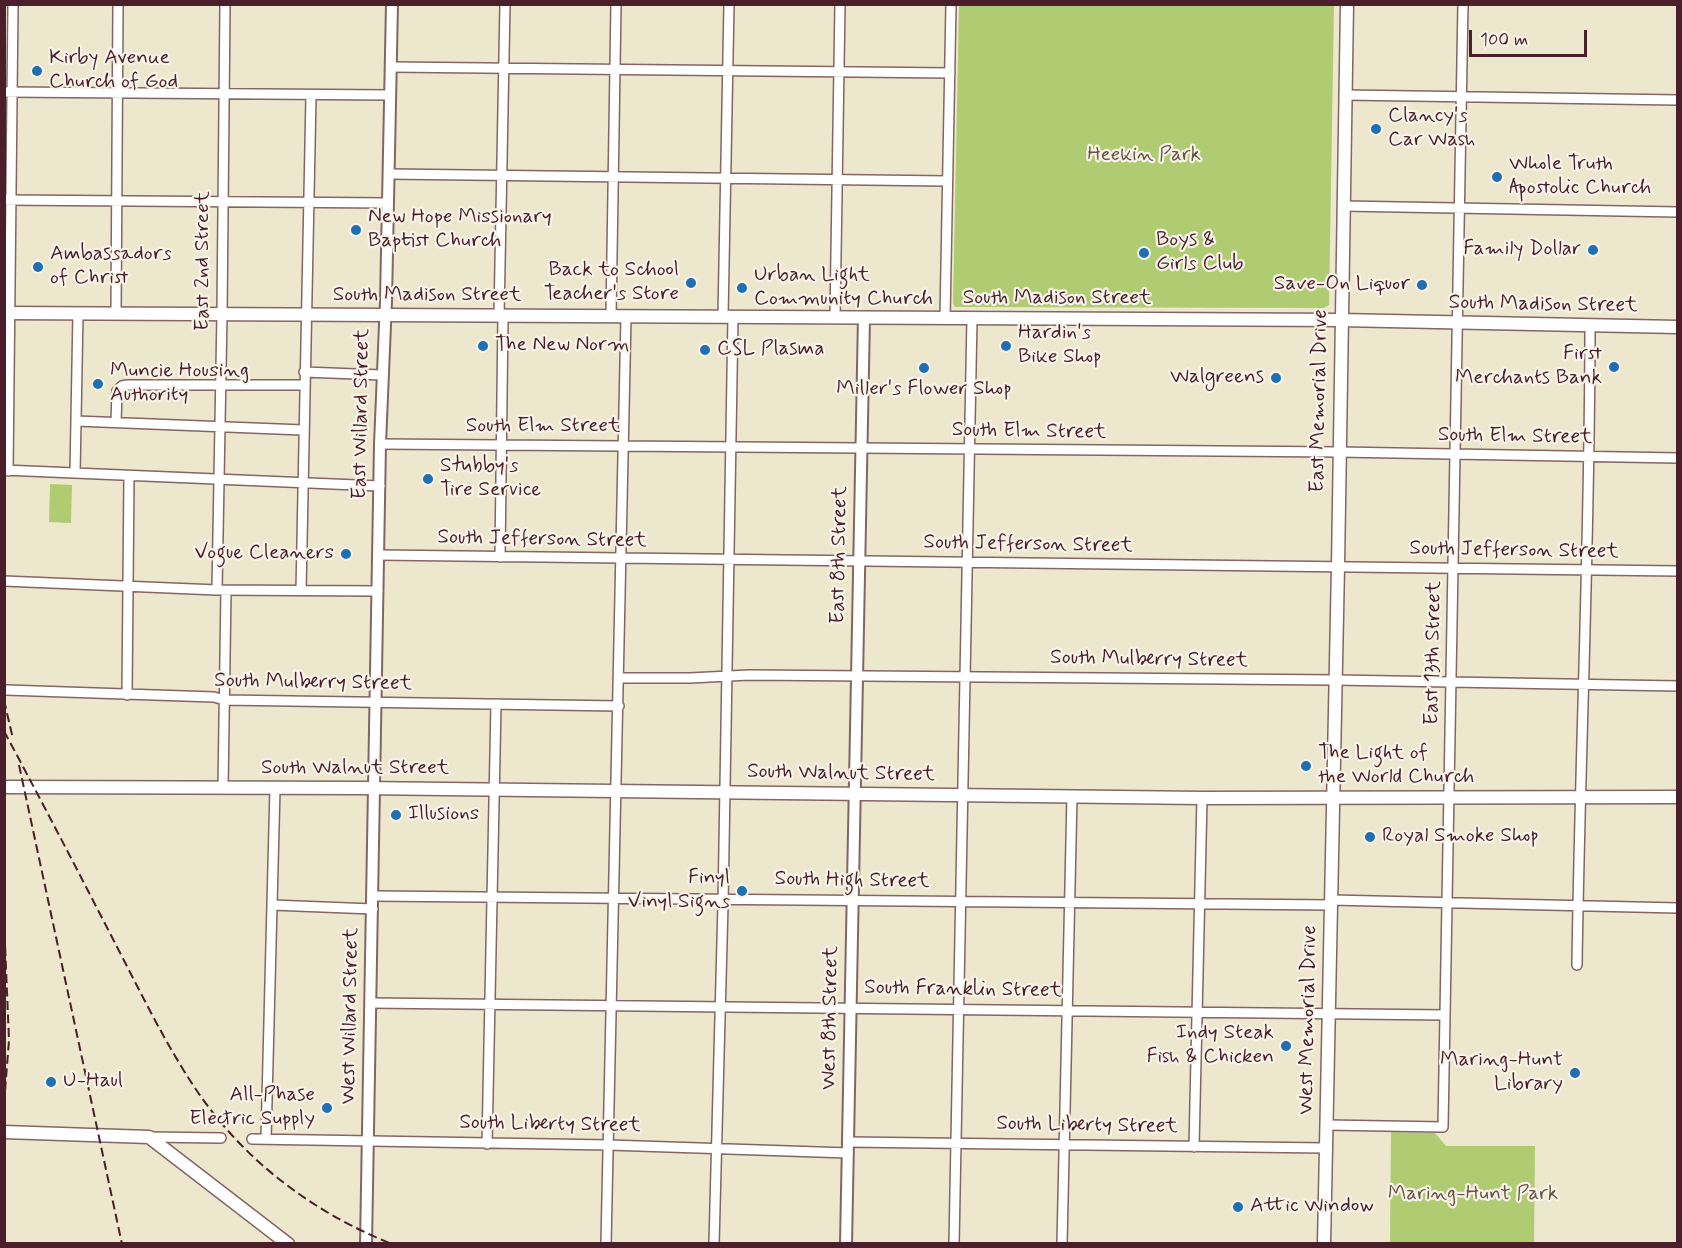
<!DOCTYPE html>
<style>
body{margin:0}
#map{position:relative;width:1682px;height:1248px;overflow:hidden;background:#ede7cd;font-family:Mynerve,sans-serif}
canvas{display:block}
.frame{position:absolute;inset:0;border:6px solid #4a1f2b;pointer-events:none}
.scale{position:absolute;left:1469px;top:30px;width:118px;height:27px;box-sizing:border-box;border:3px solid #4a1f2b;border-top:0;padding-left:8px;font-size:18px;line-height:21px;white-space:nowrap;color:#4a1f2b;-webkit-text-stroke:4px #f7f3e8;paint-order:stroke}
</style>
<div id="map">
<canvas width="1682" height="1248"></canvas>
<div class="frame"></div>
<div class="scale">100 m</div>
</div>
<script>
const ctx = document.querySelector('canvas').getContext('2d');
ctx.lineJoin = 'round';
function paint(path, color) {
  ctx.fillStyle = color;
  ctx.fill(path, 'evenodd');
}
function strokePath(path, color, width, dash) {
  ctx.strokeStyle = color;
  ctx.lineWidth = width;
  ctx.lineCap = dash ? 'butt' : 'round';
  ctx.setLineDash(dash || []);
  ctx.stroke(path);
}
function label(font, color, halo, rows, align = 'center') {
  ctx.font = font + ' Mynerve,sans-serif';
  ctx.lineWidth = 4.5;
  ctx.setLineDash([]);
  ctx.textBaseline = 'middle';
  ctx.strokeStyle = halo;
  ctx.fillStyle = color;
  for (const [text, x, y, turn = 0] of rows) {
    ctx.save();
    ctx.translate(x, y);
    ctx.rotate((+turn || 0) * Math.PI / 180);
    ctx.textAlign = isNaN(turn) ? turn : align;
    if (halo) ctx.strokeText(text, 0, 0);
    ctx.fillText(text, 0, 0);
    ctx.restore();
  }
}
paint(new Path2D(`
 M959,5H1334L1329,305L1324,308L955,307L953,303Z
 M50,484L72,485L71,523L49,522Z
 M1391,1132L1435,1133L1446,1146H1535L1534,1243H1390Z`), '#afcc72');
const minor = new Path2D(`
 M391,67L950,73
 M6,92L390,95
 M1345,95L1678,100
 M389,174L947,181
 M4,200L388,203
 M1343,206L1678,212
 M116,313L118,4
 M499,316L505,4
 M723,316L729,4
 M611,317L616,4
 M835,317L840,4
 M945,318L951,4
 M304,372L382,375
 M76,421L303,430
 M116,422L117,391L122,386L127,385H304
 M380,444L1339,452L1678,458
 M4,470L380,486
 M8,471L13,4
 M75,473L78,313
 M379,555L1678,571
 M500,557L503,316
 M4,581L217,590L378,591
 M217,590L222,314L225,4
 M301,591L311,96
 M619,678H690L749,675L1336,680L1678,686
 M6,690L214,697L224,700L619,706
 M127,695L129,476
 M223,788L226,590
 M373,896L1331,905
 M1331,900L1678,908
 M272,905L373,909
 M1577,965C1580,752 1590,538 1590,325
 M371,1003L1445,1015
 M1327,1125L1443,1127L1463,4
 M149,1137L221,1138
 M252,1139L609,1145L848,1153
 M266,1139L275,788
 M848,1142L1326,1148
 M487,1144L496,704
 M1194,1147L1202,798
 M606,1244L626,317
 M714,1244L723,904L733,317
 M954,1244L972,318
 M1062,1244L1072,796`);
const tertiary = new Path2D(`
 M366,1244L380,444L386,301L392,4
 M846,1244L864,317`);
const secondary = new Path2D(`
 M4,313L1340,320L1678,327
 M4,787L361,788L1202,798L1678,797
 M4,1132L149,1137L288,1244
 M1324,1244L1338,566L1347,4`);
strokePath(minor, '#836564', 12);
strokePath(tertiary, '#836564', 14);
strokePath(secondary, '#836564', 15);
strokePath(minor, '#fff', 9);
strokePath(tertiary, '#fff', 10);
strokePath(secondary, '#fff', 12);
strokePath(new Path2D(`
 M4,700L13,739
 M4,731C42,802 79,873 116,945C141,993 165,1043 195,1088C243,1160 312,1212 392,1244
 M19,765L122,1244
 M4,920L9,1040L4,1104`), '#4a1f2b', 2, [9, 4.5]);
for (const [x, y, r, color] of [
 [37,71,6,"#1f6fb2"],
 [1376,129,6,"#1f6fb2"],
 [1497,177,6,"#1f6fb2"],
 [356,230,6,"#1f6fb2"],
 [1593,250,6,"#1f6fb2"],
 [1144,253,6,"#1f6fb2"],
 [38,267,6,"#1f6fb2"],
 [691,283,6,"#1f6fb2"],
 [1422,285,6,"#1f6fb2"],
 [742,288,6,"#1f6fb2"],
 [483,346,6,"#1f6fb2"],
 [1006,346,6,"#1f6fb2"],
 [705,350,6,"#1f6fb2"],
 [1614,367,6,"#1f6fb2"],
 [924,368,6,"#1f6fb2"],
 [1276,378,6,"#1f6fb2"],
 [98,384,6,"#1f6fb2"],
 [428,479,6,"#1f6fb2"],
 [346,554,6,"#1f6fb2"],
 [1306,766,6,"#1f6fb2"],
 [396,815,6,"#1f6fb2"],
 [1370,837,6,"#1f6fb2"],
 [742,891,6,"#1f6fb2"],
 [1286,1046,6,"#1f6fb2"],
 [1575,1073,6,"#1f6fb2"],
 [51,1082,6,"#1f6fb2"],
 [327,1108,6,"#1f6fb2"],
 [1238,1207,6,"#1f6fb2"]
]) {
  const dot = new Path2D();
  dot.arc(x, y, r, 0, 2 * Math.PI);
  ctx.fillStyle = color;
  ctx.fill(dot);
  strokePath(dot, '#f7f3e8', 2);
}
label('21px', '#4a1f2b', '#f7f3e8', [
 ["Kirby Avenue",49,59],
 ["Church of God",49,83],
 ["Clancy's",1388,117],
 ["Car Wash",1388,141],
 ["Whole Truth",1509,165],
 ["Apostolic Church",1509,189],
 ["New Hope Missionary",368,218],
 ["Baptist Church",368,242],
 ["Boys &",1156,241],
 ["Girls Club",1156,265],
 ["Family Dollar",1581,250,"right"],
 ["Ambassadors",50,255],
 ["of Christ",50,279],
 ["Back to School",679,271,"right"],
 ["Teacher's Store",679,295,"right"],
 ["Urban Light",754,276],
 ["Community Church",754,300],
 ["Save-On Liquor",1410,285,"right"],
 ["Hardin's",1018,334],
 ["Bike Shop",1018,358],
 ["The New Norm",495,346],
 ["CSL Plasma",717,350],
 ["First",1602,355,"right"],
 ["Merchants Bank",1602,379,"right"],
 ["Muncie Housing",110,372],
 ["Authority",110,396],
 ["Walgreens",1264,378,"right"],
 ["Miller's Flower Shop",924,390,"center"],
 ["Stubby's",440,467],
 ["Tire Service",440,491],
 ["Vogue Cleaners",334,554,"right"],
 ["The Light of",1318,754],
 ["the World Church",1318,778],
 ["Illusions",408,815],
 ["Royal Smoke Shop",1382,837],
 ["Finyl",730,879,"right"],
 ["Vinyl Signs",730,903,"right"],
 ["Indy Steak",1274,1034,"right"],
 ["Fish & Chicken",1274,1058,"right"],
 ["Maring-Hunt",1563,1061,"right"],
 ["Library",1563,1085,"right"],
 ["U-Haul",63,1082],
 ["All-Phase",315,1096,"right"],
 ["Electric Supply",315,1120,"right"],
 ["Attic Window",1250,1207]
], 'left');
label('21px', '#685340', '#f7f3e8', [
 ["Heekin Park",1144,156],
 ["Maring-Hunt Park",1473,1195]
]);
label('21px', '#4a1f2b', '#f7f3e8', [
 ["East 2nd Street",204,261,-90],
 ["South Madison Street",427,296],
 ["South Madison Street",1057,299],
 ["South Madison Street",1543,305,1],
 ["East Memorial Drive",1320,401,-89],
 ["East Willard Street",362,414,-89],
 ["South Elm Street",543,427],
 ["South Elm Street",1029,432,1],
 ["South Elm Street",1515,437,1],
 ["South Jefferson Street",542,540,1],
 ["South Jefferson Street",1028,545,1],
 ["South Jefferson Street",1514,551,1],
 ["East 8th Street",840,555,-89],
 ["East 13th Street",1434,653,-89],
 ["South Mulberry Street",1149,660,1],
 ["South Mulberry Street",313,683,1],
 ["South Walnut Street",355,769],
 ["South Walnut Street",841,774,1],
 ["South High Street",852,881,1],
 ["South Franklin Street",963,990,1],
 ["West Willard Street",351,1016,-89],
 ["West 8th Street",831,1018,-89],
 ["West Memorial Drive",1309,1020,-89],
 ["South Liberty Street",550,1125,1],
 ["South Liberty Street",1087,1126,1]
]);
</script>
